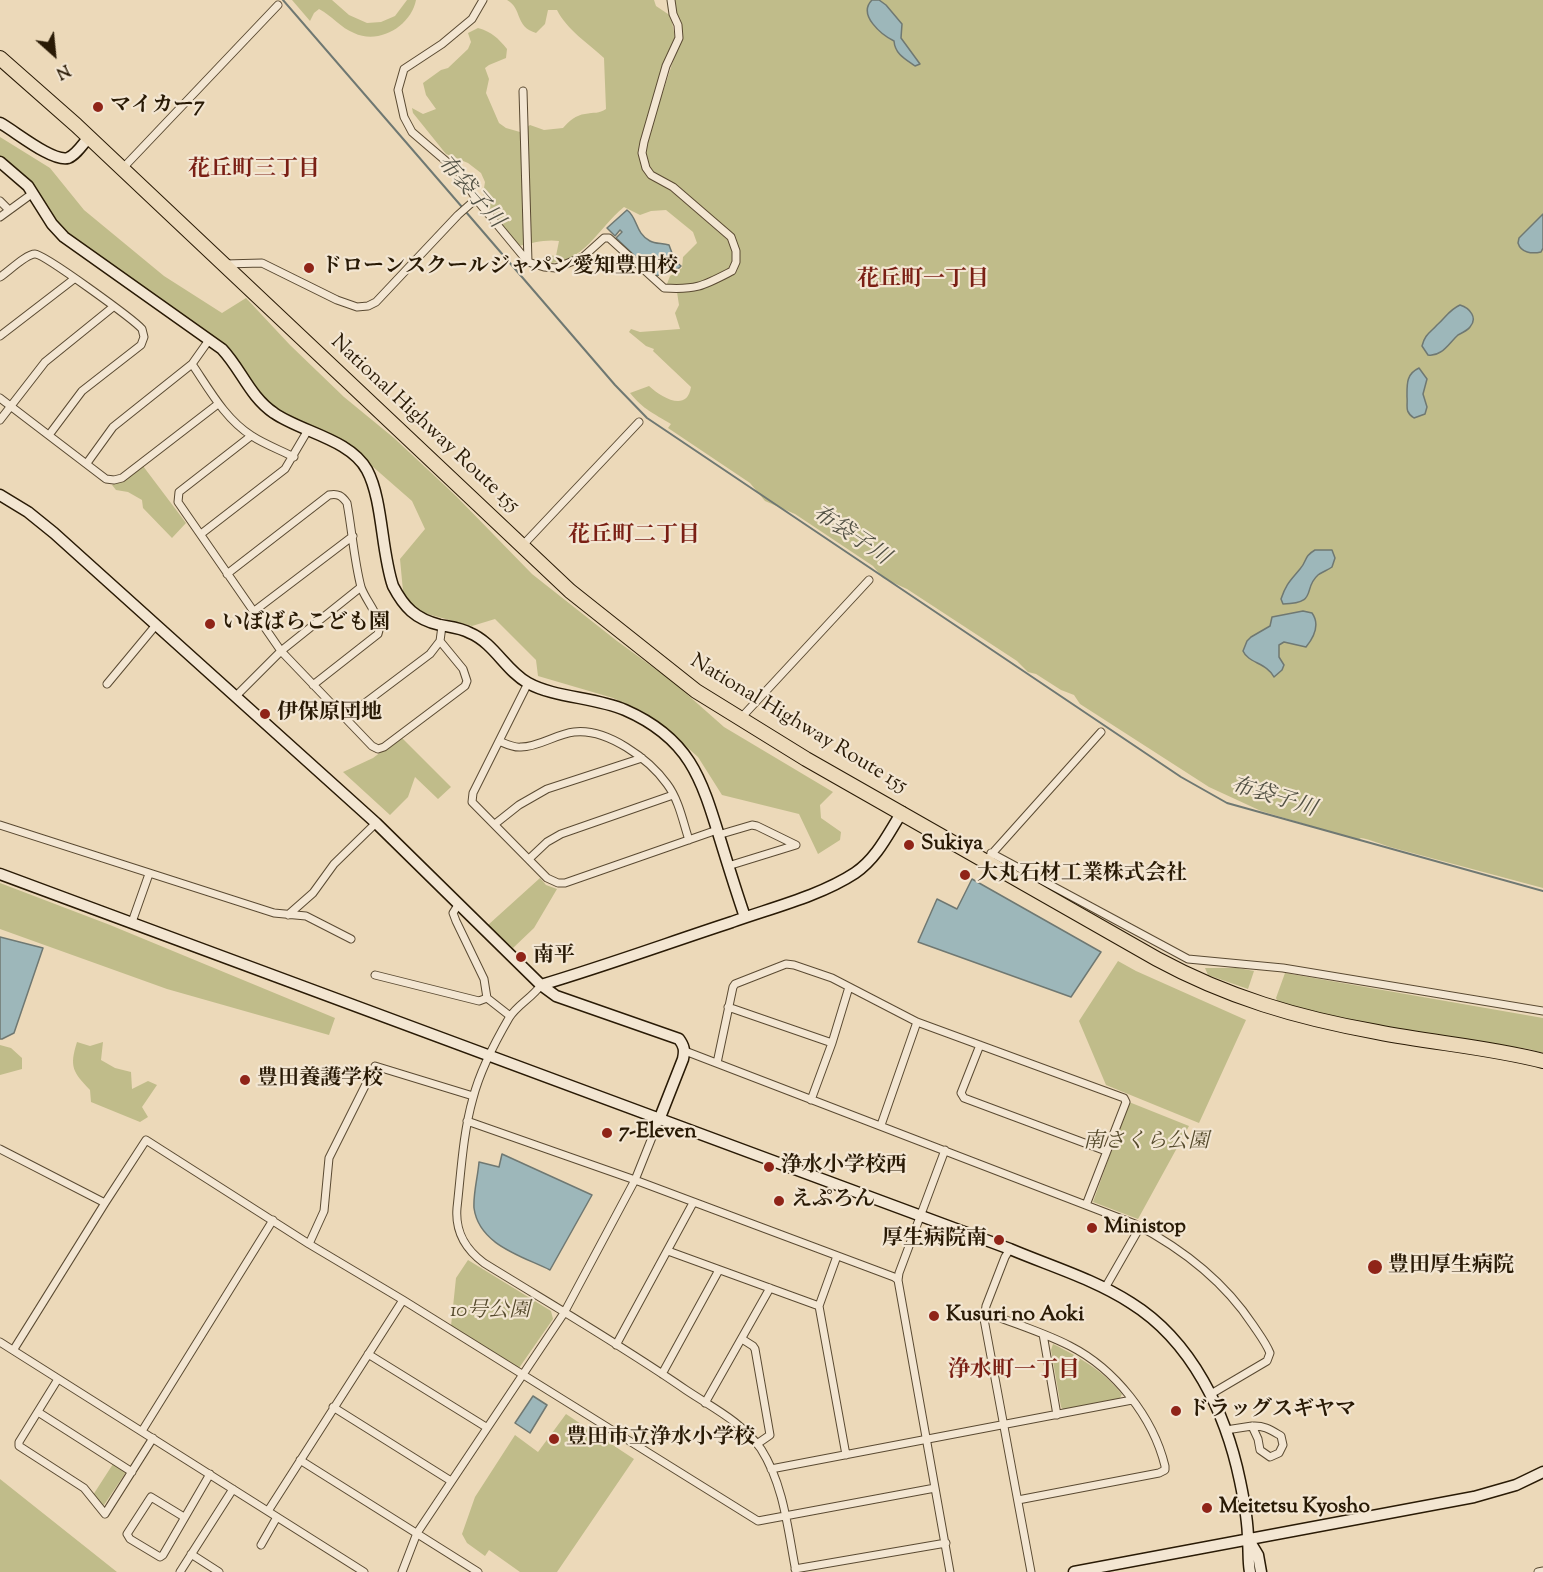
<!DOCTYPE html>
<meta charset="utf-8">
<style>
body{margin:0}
#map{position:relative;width:1543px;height:1572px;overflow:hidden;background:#ecd9b9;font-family:"Sorts Mill Goudy",serif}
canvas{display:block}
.north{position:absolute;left:24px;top:24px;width:60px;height:60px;-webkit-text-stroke:4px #f3e6d2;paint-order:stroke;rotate:153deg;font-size:16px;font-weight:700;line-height:24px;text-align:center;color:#291a05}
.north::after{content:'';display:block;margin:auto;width:21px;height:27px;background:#291a05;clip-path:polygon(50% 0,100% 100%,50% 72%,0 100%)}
</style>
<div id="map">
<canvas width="1543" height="1572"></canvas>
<div class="north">N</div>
</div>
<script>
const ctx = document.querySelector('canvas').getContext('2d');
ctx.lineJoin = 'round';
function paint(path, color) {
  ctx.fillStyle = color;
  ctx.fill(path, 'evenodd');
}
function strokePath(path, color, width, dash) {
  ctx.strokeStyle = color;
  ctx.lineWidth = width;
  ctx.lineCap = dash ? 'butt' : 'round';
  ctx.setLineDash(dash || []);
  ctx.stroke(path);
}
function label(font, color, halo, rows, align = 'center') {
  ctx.font = font + ' "Sorts Mill Goudy","Noto Serif JP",serif';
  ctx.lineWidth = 4.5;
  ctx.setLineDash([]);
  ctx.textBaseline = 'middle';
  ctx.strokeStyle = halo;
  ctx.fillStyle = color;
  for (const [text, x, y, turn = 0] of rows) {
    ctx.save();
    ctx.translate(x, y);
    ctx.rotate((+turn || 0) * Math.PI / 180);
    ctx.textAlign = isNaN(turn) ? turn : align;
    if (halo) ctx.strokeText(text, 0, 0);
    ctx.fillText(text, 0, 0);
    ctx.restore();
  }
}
paint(new Path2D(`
 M292,0H332L349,15L367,23L381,22L395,16L407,0H416C411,26 379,45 354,33C341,28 332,16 319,9L314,13L310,21Z
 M507,0H654L656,6L671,16L675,38L663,66L640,143L643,167L651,178L670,190L729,241C732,250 735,260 730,269L700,284H667L670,276L682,268L683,257L697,243L693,232L666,210L651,211L640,215L624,207C596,230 584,265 543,263L545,255L556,256L559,241C546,239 532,243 519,246L489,208L483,194L485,182L481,173L468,163L446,154L413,113L412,108L423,114L436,109L426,95L423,83L441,70L448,68L468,49L471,42L468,33L478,28C492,32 498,38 507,49L506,58L489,65L485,68L489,79L486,93L499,123L506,128L520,132L530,125L544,130L563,128C569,121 576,115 585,114C594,112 599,114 606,109L604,58C588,43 567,30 557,10H548L545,24L536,33C514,26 523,9 507,0Z
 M673,0H1543V888L1390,847C1380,844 1372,840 1361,838L1358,840L1261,811L1209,787L1080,704L1074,695L1061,690L1036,674L1028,672L1017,661L907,589L883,578L873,566L795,514L765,501L750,483L668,428L671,424C653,413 644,410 630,393L649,386C661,397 687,413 691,387L653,351L654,349L646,346L629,332L631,329L640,332L680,329L675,313L679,305L677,292C699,289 719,285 737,271L739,263L733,236L676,186L648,169L645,146L681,37Z
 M0,137L50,168L84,210L164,276L222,313L246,298L290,345L344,397L394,438L456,496L532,574L617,641L672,681L724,727L833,792L820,805L821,818L841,832L840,840L818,854L799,814L722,795L698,757L669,731L639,710L613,698L538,676L536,660L495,619L472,626L416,611L403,591L400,559L425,529L412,501L364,459L281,412L260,396L233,354L71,237L61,228L36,189L0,157Z
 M143,466L186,523L172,538L143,508L142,500L128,492L116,490L112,485L123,480Z
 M401,737L451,787L438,799L415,777L408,797L390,815L343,772L373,758Z
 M540,878L546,885L557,889L534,928L513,948L488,925Z
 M0,883L110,925L335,1018L329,1035L167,989L0,929Z
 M1118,961L1136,971L1246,1020L1199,1123L1106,1085L1079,1021Z
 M1205,968H1238L1254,971L1248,989L1208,975Z
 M1285,973L1543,1018V1053L1529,1049L1409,1032L1279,1005L1276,998Z
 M77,1042L90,1046L103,1042L101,1060L115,1068L131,1072L132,1089L148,1081L157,1085L142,1107L148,1117L140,1122L91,1102L90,1090C73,1072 69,1067 77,1042Z
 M0,1045L11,1048L22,1058V1069L0,1075Z
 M1129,1102L1189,1126L1138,1219L1093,1202Z
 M468,1260L551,1311L553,1319L519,1368L451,1326L456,1278Z
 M1053,1344C1081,1358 1102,1370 1122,1394L1119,1400L1065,1411L1061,1407L1051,1350Z
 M566,1414L634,1459L557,1572H520L489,1550L485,1556L467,1543L462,1534L475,1497L515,1435L538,1452Z
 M113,1464L126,1472L102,1508L93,1495Z
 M0,1479L117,1572H0Z`), '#c0bc8a');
const water = new Path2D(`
 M872,0H879L886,5L902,24L901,38L920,64L915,66C905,59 895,54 894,41C882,35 857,15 872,0Z
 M627,210C638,218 635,233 650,241C655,244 663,243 669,245L675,261L681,266L679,268L656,276L616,238L622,232L620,230L615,236L607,228Z
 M1543,214V248L1541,252C1532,254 1521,253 1518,243L1519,238Z
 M1460,305C1470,308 1478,318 1470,327C1468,330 1462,333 1458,335C1449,343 1442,357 1428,355L1422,346C1425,334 1430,333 1437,325C1446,317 1449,310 1460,305Z
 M1419,368L1427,379L1423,394L1427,407L1425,414L1414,418C1404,411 1408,407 1407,397C1407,384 1406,374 1419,368Z
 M1315,550H1332L1335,558L1332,567C1328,570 1322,572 1318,575C1302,589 1319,603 1283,604L1281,599C1286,584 1290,581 1300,569C1308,560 1303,557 1315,550Z
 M1303,611L1312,613C1320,624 1314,637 1306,647L1284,642L1279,645V657L1284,665L1282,670L1274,677C1267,663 1248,663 1243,651L1247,641L1251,637L1270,626L1272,617Z
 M972,879L1101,952L1071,997L918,942L937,899L957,909Z
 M0,937L43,948L14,1033L2,1039H0Z
 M502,1154L592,1195L550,1270C522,1256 479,1245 474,1208C473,1194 478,1176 479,1162L499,1167Z
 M533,1396L547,1405L530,1433L515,1423Z`);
paint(water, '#9db7ba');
strokePath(water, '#6f7872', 1.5);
strokePath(new Path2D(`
 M283,0L462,207
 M466,212L615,385L647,418L1181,777L1227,803L1543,891`), '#6f7872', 2);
const street = new Path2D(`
 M483,0L472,19L442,44L404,69L398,90L404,117L412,132L461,174L476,199L528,262L544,267L556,268L583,257L604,238H609L664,288C697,290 703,286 732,271L736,262V251L731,237L673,187L651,175L646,168L642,153L644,142L666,66L679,38L678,25L673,14L671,0
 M523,91L528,262
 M123,168L278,5
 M0,201L9,210
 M0,217L33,193
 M225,264L262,263L337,300L357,307L368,306L376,302L458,215L476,199
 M0,277C8,272 26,254 35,254C44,254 133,319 142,329L144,337L141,345L82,391L49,435
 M0,336L74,279
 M209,340L192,364C209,389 225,419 252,436C264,444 280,450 294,457
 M0,398L106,479L114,480L122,478L218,404
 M0,420L45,362L113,307
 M251,436L179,492L178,502L281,651L372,746L378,749L384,747L465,686L467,681L463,669L440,641L442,626
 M87,463L113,427L192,364
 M201,534L285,469L308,430
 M522,546L639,422
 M227,574L329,495C338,493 342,496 347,503C352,530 354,560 361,587C366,602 384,619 378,634L313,685
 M253,612L353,536
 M528,683L473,793L472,802L547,878L558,883H565L717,830
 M107,684L156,625
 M236,696L281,651L361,587
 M345,718L430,654L440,641
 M740,719L869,580
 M499,741C506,744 514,748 521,747C539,747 556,734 574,732C607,728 649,759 667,784C679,800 683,822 689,840
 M495,824L519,805L547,789L642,758
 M0,825L274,913L306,916L351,939
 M718,835L752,825L757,826L796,845L728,866
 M991,853L1188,959L1283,968L1543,1011
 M989,857L1101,732
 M529,859L547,842L561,834L673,795
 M458,905L453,913L456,921L484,979L487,998L510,1016
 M288,915L313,893L334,864L376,823
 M132,922L149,874
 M375,975L479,1001L487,998
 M541,985C532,998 517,1005 509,1018C495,1042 480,1071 473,1098C463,1133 461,1172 457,1208C455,1232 465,1249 484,1263C552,1305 621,1345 686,1390C713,1408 742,1422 761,1449C784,1485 788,1531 796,1572
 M728,1007L832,1043
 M980,1045L961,1093L964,1098L1106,1151
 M685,1051L1135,1224C1181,1248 1224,1281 1253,1325C1259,1334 1266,1343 1270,1353L1267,1361L1211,1394
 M717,1063L733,987L735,984L786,964L794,965L832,978L917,1022L1124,1098L1126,1102L1086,1205
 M811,1100L832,1043L849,987
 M467,1121L635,1180L894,1277L898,1280
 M881,1125L917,1022
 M0,1149L105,1203
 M945,1150L899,1273L898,1280L950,1572
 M309,1244L324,1211L329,1158L375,1066L473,1096
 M1010,1249L1005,1257L986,1306L984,1319L1031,1572
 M668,1251L819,1306
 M837,1256L819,1306L846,1455
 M1105,1288L1140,1227
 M984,1312C1013,1323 1043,1332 1070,1346C1115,1369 1153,1417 1165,1466V1470L1159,1473L1018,1500
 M1043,1334L1057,1415
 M742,1339L753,1346L755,1349L770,1435L757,1444
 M0,1342L364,1572
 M616,1345L693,1203
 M14,1349L105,1203L146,1140L309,1244L403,1300L758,1521L935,1488
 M368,1354L486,1427
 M662,1374L719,1270
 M58,1379L19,1442V1446L84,1488L105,1514L153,1438
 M705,1403L770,1288
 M333,1407L451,1481
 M38,1412L132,1472
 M1226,1430L1252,1426C1264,1425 1271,1430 1281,1436L1283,1445L1279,1453L1270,1457L1260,1450L1258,1439L1252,1426
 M142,1431L273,1220
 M300,1460L478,1572
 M771,1469L1132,1400
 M268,1511L403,1300
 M184,1517L151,1497L127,1534L130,1539L160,1557L163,1555L210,1474
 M261,1545L277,1517
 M191,1554L219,1572
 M795,1569L946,1543
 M180,1572L233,1489
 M402,1572L417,1533L564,1313L635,1180L659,1120
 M1538,1572L1543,1571`);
const secondary = new Path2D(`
 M0,123C15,131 52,162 68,158C76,155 83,144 89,137
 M0,162L28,186L52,224L64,237L222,349C241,369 250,397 274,413C301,432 350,439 367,470C383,500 381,551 393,586C404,607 415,619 440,625C450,627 461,628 470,633C494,643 506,671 528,683C555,698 595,697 625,710C689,738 701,777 720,839C728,865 736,891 745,917
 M0,495L28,512L54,533L376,823L541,985L556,996L679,1039C684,1046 685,1050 683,1059L659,1120
 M0,874L1010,1249C1050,1266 1094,1279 1131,1303C1192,1341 1226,1413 1240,1481C1244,1500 1248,1521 1248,1540C1249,1551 1248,1561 1250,1572
 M541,985C605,966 668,943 732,922C771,908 820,896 855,873C877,858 888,834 902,812
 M1249,1540L1258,1555L1261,1572
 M1074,1572L1474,1497L1516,1485L1543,1472`);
const highway = new Path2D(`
 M0,58L76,125L570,591L696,691L806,759L1157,959C1227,997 1298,1018 1377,1032C1432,1043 1489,1047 1543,1061`);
strokePath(street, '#5a4a32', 9);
strokePath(secondary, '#291a05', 13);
strokePath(highway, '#291a05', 16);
strokePath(street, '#f3e6d2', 7);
strokePath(secondary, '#f3e6d2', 10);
strokePath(highway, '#ecd9b9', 14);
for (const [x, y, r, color] of [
 [98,107,6,"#8f2418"],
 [309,268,6,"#8f2418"],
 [210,624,6,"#8f2418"],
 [265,714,6,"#8f2418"],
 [909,845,6,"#8f2418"],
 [965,875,6,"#8f2418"],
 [521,957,6,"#8f2418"],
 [245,1080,6,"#8f2418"],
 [607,1133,6,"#8f2418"],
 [769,1167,6,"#8f2418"],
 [779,1201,6,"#8f2418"],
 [1092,1228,6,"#8f2418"],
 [999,1240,6,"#8f2418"],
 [1375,1267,8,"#8f2418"],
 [934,1316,6,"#8f2418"],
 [1176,1411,6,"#8f2418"],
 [554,1439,6,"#8f2418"],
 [1207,1508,6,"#8f2418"]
]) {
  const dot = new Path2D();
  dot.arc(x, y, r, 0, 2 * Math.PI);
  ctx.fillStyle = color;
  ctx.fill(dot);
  strokePath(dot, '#f3e6d2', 2);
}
label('bold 21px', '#291a05', '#f3e6d2', [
 ["マイカー7",110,107],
 ["ドローンスクールジャパン愛知豊田校",321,268],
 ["いぼばらこども園",222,624],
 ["伊保原団地",277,714],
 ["Sukiya",921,845],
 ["大丸石材工業株式会社",977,875],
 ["南平",533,957],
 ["豊田養護学校",257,1080],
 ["7-Eleven",619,1133],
 ["浄水小学校西",781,1167],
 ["えぷろん",791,1201],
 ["Ministop",1104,1228],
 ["厚生病院南",987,1240,"right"],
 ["豊田厚生病院",1388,1267],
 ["Kusuri no Aoki",946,1316],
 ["ドラッグスギヤマ",1188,1411],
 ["豊田市立浄水小学校",566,1439],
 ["Meitetsu Kyosho",1219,1508]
], 'left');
label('21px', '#291a05', '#f3e6d2', [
 ["National Highway Route 155",424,425,43],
 ["National Highway Route 155",798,725,31]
]);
label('italic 21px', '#564b2d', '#f3e6d2', [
 ["南さくら公園",1146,1143],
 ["10号公園",490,1312]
]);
label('bold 22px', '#7a1f14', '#f3e6d2', [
 ["花丘町三丁目",254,171],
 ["花丘町一丁目",923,281],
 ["花丘町二丁目",634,537],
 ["浄水町一丁目",1014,1372]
]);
label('italic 22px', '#525144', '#f3e6d2', [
 ["布袋子川",469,193,49],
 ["布袋子川",850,537,34],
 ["布袋子川",1273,799,17]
]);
</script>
